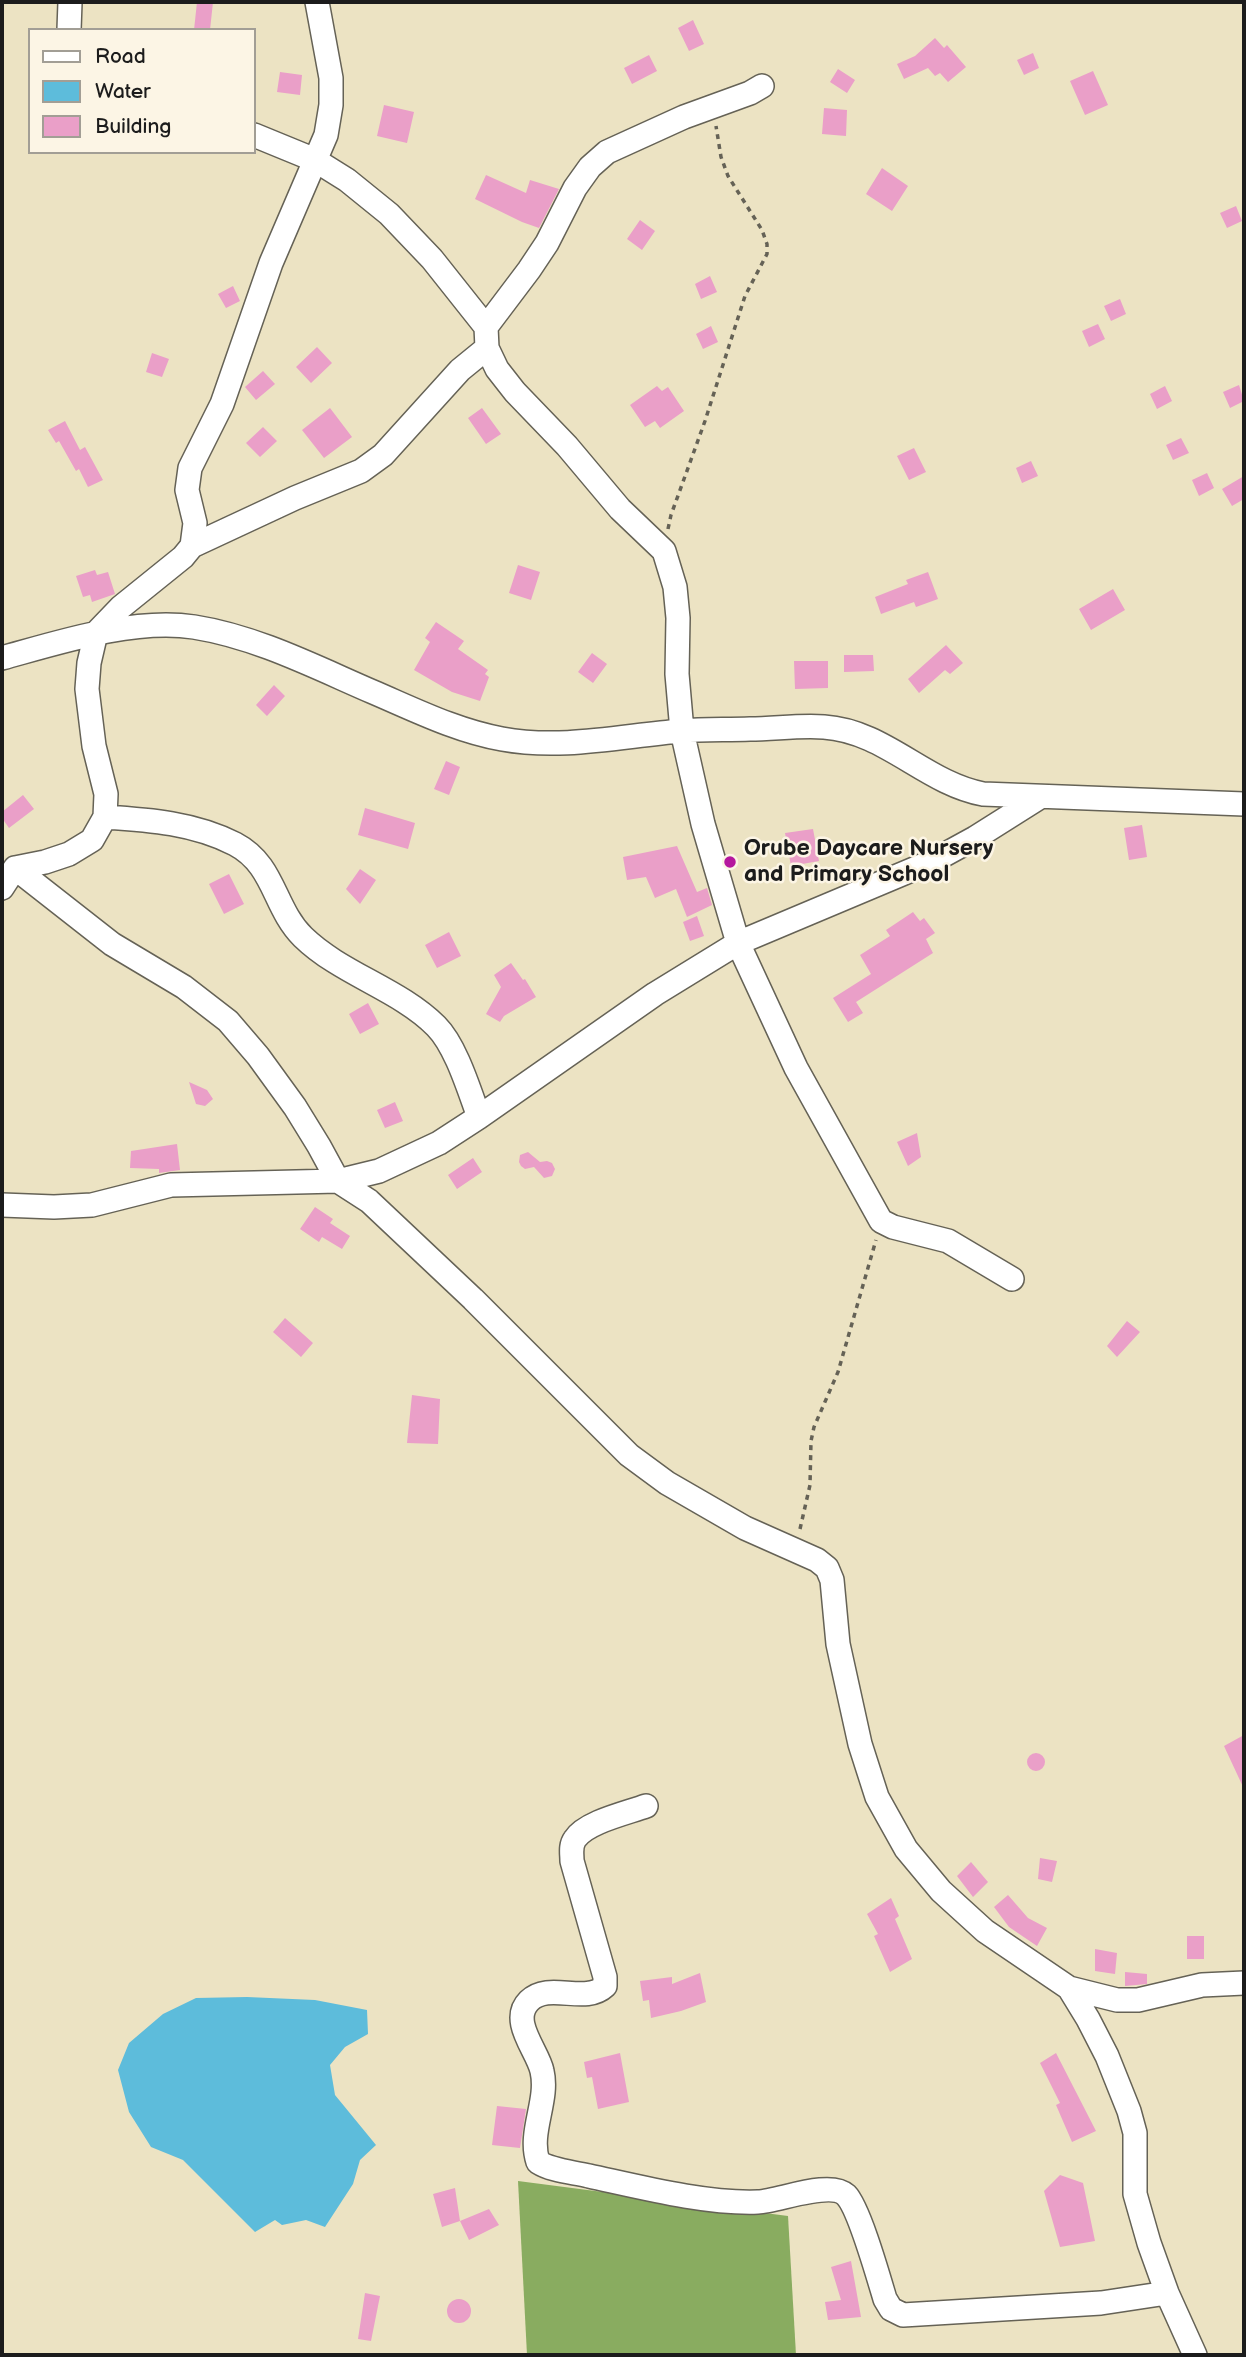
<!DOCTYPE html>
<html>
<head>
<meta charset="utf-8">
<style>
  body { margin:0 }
  #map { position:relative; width:1246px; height:2357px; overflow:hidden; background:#ece3c3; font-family:"Balsamiq Sans",sans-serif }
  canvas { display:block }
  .frame { position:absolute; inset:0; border:4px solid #1c1c1c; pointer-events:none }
  .legend { position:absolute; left:28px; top:28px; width:228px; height:126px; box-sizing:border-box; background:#fcf5e5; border:2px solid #a29e95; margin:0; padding:9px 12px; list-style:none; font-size:21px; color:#1c1c1c }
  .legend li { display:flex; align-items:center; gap:14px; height:35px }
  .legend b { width:35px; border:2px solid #a29e95 }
</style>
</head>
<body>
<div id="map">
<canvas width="1246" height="2357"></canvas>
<div class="frame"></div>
<ul class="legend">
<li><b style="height:9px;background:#fff"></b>Road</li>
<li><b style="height:19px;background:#5dbcdb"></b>Water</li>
<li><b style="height:19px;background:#ea9fc8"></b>Building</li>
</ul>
</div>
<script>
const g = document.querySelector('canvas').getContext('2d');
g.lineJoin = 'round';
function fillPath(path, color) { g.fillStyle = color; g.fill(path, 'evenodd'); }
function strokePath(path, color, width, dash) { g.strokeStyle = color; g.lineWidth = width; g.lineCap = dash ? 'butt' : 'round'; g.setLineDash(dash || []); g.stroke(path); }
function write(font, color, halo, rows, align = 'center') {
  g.font = font + ' "Balsamiq Sans",sans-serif'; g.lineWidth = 5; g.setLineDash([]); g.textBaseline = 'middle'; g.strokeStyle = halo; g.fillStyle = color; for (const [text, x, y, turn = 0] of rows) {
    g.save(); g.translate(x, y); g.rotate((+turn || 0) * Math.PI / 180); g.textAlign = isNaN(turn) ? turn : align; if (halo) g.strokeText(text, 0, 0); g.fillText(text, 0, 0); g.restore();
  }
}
fillPath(new Path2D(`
  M 518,2181 L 788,2216 L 796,2355 L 527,2355 Z`), '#89ac60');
fillPath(new Path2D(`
  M 247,1997 L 315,2000 L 367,2010 L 368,2034 L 345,2047 L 330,2065 L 335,2095 L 376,2145 L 360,2160 L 353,2184 L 325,2227 L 306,2220 L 282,2225 L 275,2220 L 255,2232 L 183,2160 L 151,2147 L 129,2112 L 118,2070 L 129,2043 L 163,2014 L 196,1998 Z`), '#5dbcdb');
fillPath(new Path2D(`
  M 197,2 L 213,2 L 210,30 L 194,30 Z
  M 693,20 L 704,44 L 689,51 L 678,28 Z
  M 935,38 L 944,48 L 947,45 L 966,67 L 948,82 L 940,73 L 935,76 L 928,68 L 904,79 L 897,64 L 915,56 Z
  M 1033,53 L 1039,68 L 1024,75 L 1017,60 Z
  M 649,55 L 657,71 L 632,84 L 624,68 Z
  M 838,69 L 855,80 L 847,93 L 830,82 Z
  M 1093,71 L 1108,105 L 1085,115 L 1070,81 Z
  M 280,72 L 302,75 L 300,95 L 277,92 Z
  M 384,105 L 414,112 L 407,143 L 377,136 Z
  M 824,108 L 847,110 L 846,136 L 822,134 Z
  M 882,168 L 908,186 L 892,211 L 866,194 Z
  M 486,175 L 526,193 L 530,180 L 559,189 L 539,228 L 522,222 L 475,199 Z
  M 1236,206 L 1242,221 L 1227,228 L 1220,213 Z
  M 640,220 L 655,231 L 642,250 L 627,239 Z
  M 710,276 L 717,292 L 701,299 L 695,284 Z
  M 233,286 L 240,301 L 226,308 L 218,294 Z
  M 1120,299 L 1126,314 L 1111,321 L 1104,306 Z
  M 1098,324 L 1105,339 L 1089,347 L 1082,331 Z
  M 711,326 L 718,342 L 703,349 L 696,334 Z
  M 317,347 L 332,363 L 311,383 L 296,367 Z
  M 152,353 L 169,359 L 162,377 L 146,372 Z
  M 263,371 L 275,384 L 256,400 L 245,387 Z
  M 1239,385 L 1244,401 L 1230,408 L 1223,392 Z
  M 657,386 L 662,391 L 668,387 L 684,411 L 660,428 L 655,421 L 645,427 L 630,405 Z
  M 1165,386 L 1172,401 L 1157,409 L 1150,394 Z
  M 330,408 L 352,437 L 324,458 L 302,430 Z
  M 482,408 L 501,434 L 486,444 L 468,418 Z
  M 65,421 L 80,450 L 85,447 L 103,480 L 88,487 L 79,469 L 76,471 L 59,441 L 56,443 L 48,430 Z
  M 263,427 L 277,441 L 260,457 L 246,443 Z
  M 1181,438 L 1189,453 L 1173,460 L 1166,445 Z
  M 914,448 L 926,472 L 909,480 L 897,456 Z
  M 1031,461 L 1038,476 L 1022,483 L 1016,468 Z
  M 1207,473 L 1214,488 L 1199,496 L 1192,480 Z
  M 1244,476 L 1244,499 L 1232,506 L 1222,489 Z
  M 518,565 L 540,572 L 531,600 L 509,593 Z
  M 95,570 L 97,575 L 108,572 L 115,594 L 92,602 L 90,595 L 83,597 L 76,576 Z
  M 928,572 L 938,599 L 916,607 L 914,602 L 881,614 L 875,597 L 908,584 L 906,580 Z
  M 1113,589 L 1125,610 L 1091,630 L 1079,609 Z
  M 436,622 L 464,641 L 458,649 L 488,670 L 485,674 L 489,677 L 480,701 L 452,692 L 414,670 L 430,642 L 425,638 Z
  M 946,645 L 963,663 L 950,674 L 945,670 L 919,693 L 908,679 Z
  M 592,653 L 607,664 L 593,683 L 578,672 Z
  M 844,655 L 873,655 L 874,671 L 844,672 Z
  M 794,661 L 828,661 L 828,688 L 795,689 Z
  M 274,685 L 285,696 L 267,716 L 256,705 Z
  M 446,761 L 460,767 L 449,795 L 434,789 Z
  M 23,795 L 34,809 L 9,828 L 2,818 L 2,812 Z
  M 365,808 L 415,823 L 408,849 L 358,835 Z
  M 1142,825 L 1147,857 L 1129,860 L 1124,828 Z
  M 813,829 L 819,861 L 791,866 L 785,833 Z
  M 677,846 L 697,892 L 707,888 L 712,905 L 687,917 L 676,889 L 655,898 L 646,877 L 627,880 L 623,857 Z
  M 360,869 L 376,880 L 360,904 L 346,889 Z
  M 229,874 L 244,904 L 224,914 L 209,884 Z
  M 913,912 L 920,921 L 924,918 L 935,933 L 926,939 L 933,953 L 856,1002 L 863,1013 L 848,1022 L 833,998 L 871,974 L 860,955 L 890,936 L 886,930 Z
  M 697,916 L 704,936 L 690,941 L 683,922 Z
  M 449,932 L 461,956 L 437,968 L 425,945 Z
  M 511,963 L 523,980 L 525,979 L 536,997 L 504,1016 L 500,1022 L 486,1014 L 501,987 L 494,975 Z
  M 368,1003 L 379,1024 L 360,1034 L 349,1014 Z
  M 189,1082 L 207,1090 L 213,1099 L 205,1106 L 196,1104 Z
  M 395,1102 L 403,1121 L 385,1128 L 377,1110 Z
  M 917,1133 L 921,1157 L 908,1166 L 897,1142 Z
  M 177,1144 L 180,1170 L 159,1173 L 159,1169 L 130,1168 L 131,1151 Z
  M 528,1152 L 540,1162 L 547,1161 L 552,1163 L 555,1169 L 552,1176 L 544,1178 L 534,1167 L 525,1169 L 521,1166 L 519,1162 L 520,1155 Z
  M 473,1158 L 482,1172 L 457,1189 L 448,1175 Z
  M 315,1207 L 333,1219 L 330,1223 L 350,1236 L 342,1249 L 322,1237 L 319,1242 L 300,1229 Z
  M 285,1318 L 313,1343 L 301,1357 L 273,1332 Z
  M 1127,1321 L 1140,1332 L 1117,1357 L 1107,1346 Z
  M 412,1395 L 440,1399 L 438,1444 L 407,1443 Z
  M 1244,1735 L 1244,1789 L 1224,1746 Z
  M1027 1762a9 9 0 1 1 18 0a9 9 0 1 1-18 0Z
  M 1040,1858 L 1057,1861 L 1052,1882 L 1038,1879 Z
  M 971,1862 L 988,1882 L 973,1897 L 957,1876 Z
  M 1008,1895 L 1028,1918 L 1047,1928 L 1037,1946 L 1009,1927 L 994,1907 Z
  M 891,1898 L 899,1916 L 895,1919 L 912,1959 L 890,1972 L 874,1936 L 878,1934 L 867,1914 Z
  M 1187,1936 L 1204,1936 L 1204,1959 L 1187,1959 Z
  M 1095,1949 L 1117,1953 L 1115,1974 L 1095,1971 Z
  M 1125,1972 L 1147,1974 L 1147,1984 L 1125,1986 Z
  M 700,1973 L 706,2002 L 681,2011 L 651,2018 L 649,2000 L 643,2001 L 640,1981 L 672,1977 L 672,1984 Z
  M 620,2053 L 629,2102 L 598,2109 L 592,2077 L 587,2078 L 584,2062 Z
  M 1056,2053 L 1096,2131 L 1072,2142 L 1056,2105 L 1060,2103 L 1040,2063 Z
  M 497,2106 L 526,2109 L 520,2148 L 492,2145 Z
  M 1060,2175 L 1083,2183 L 1095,2241 L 1060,2247 L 1044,2191 Z
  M 455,2188 L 460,2221 L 442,2227 L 433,2194 Z
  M 489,2209 L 499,2225 L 469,2240 L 460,2221 Z
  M 851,2261 L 861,2317 L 828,2320 L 825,2302 L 841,2300 L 831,2267 Z
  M 365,2293 L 380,2296 L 371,2341 L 358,2339 Z
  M447 2311a12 12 0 1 1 24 0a12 12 0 1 1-24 0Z`), '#ea9fc8');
const street = new Path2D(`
  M 69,30 L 70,2
  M 254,135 L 315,160 L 347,180 L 389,214 L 432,259 L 486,327 L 487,348 L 497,369 L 515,392 L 567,446 L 620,509 L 664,551 L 675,587 L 678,618 L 677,674 L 682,731 L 703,824 L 738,943 L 796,1068 L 881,1221 L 893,1227 L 948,1241 L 1012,1279
  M 486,327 L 529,270 L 547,243 L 575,188 L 590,167 L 607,152 L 684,117 L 750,93 L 762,86
  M 192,546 L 295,498 L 361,471 L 383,455 L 460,370 L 487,348
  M 2,658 C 60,642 133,618 194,627 C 257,637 315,667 373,692 C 415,710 457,731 502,739 C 562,750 621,736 681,731 C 704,729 727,730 750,729 C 774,729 800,725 824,727 C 885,731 925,783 983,794 L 1244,804
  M 105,817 C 150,820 194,823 235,844 C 275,865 273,907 303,937 C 341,974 399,989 436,1026 C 456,1046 469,1090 479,1117
  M 15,868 L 112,944 L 184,987 L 228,1021 L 258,1056 L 295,1107 L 319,1146 L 338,1181 L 369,1201 L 473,1299 L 629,1455 L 667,1483 L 745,1528 L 817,1560 L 827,1568 L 832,1580 L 838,1644 L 860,1744 L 877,1797 L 906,1849 L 941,1891 L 985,1931 L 1069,1988 L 1088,2019 L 1107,2056 L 1129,2111 L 1135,2133 L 1135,2194 L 1149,2243 L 1167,2293 L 1195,2355
  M 2,888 L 15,868 L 45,862 L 69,854 L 92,840 L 105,817 L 106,794 L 94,746 L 87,689 L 89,663 L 96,633 L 121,607 L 183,557 L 192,546 L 195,523 L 187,490 L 190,468 L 222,404 L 271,263 L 326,135 L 331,105 L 331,78 L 317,2
  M 2,1205 L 54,1207 L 92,1205 L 171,1185 L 338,1181 L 379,1171 L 439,1143 L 479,1117 L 655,994 L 738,943 L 933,861 L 975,838 L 1040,797
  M 646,1806 C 627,1813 586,1822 575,1839 C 570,1846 572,1853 572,1861 L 605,1977 L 605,1986 C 585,2005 549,1981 529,2001 C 509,2021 538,2051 542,2071 C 549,2101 528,2132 538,2162 C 552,2171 573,2172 589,2176 C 640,2187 706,2204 758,2202 C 779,2201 830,2180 846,2195 C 859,2208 879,2279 885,2299 L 891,2309 L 903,2315 L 1101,2303 L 1167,2293
  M 1069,1988 L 1117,2000 L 1138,2000 L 1202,1985 L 1244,1983`);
strokePath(street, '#656256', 26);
strokePath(new Path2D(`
  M 668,529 L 671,515 L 705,421 L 745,296 L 767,254 L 767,244 L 762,230 L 728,176 L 721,157 L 716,126
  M 800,1529 L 810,1485 L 811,1441 L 814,1427 L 838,1372 L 876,1240`), '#656256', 3.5, [5, 5]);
strokePath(street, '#fff', 23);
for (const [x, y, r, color] of [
  [730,862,7,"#b5179e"]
]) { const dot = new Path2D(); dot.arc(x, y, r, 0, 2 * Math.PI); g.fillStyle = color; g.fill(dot); strokePath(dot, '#fcf5e5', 2.5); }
write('bold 23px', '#1c1c1c', '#fcf5e5', [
  ["Orube Daycare Nursery",744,849],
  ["and Primary School",744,875]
], 'left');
</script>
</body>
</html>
